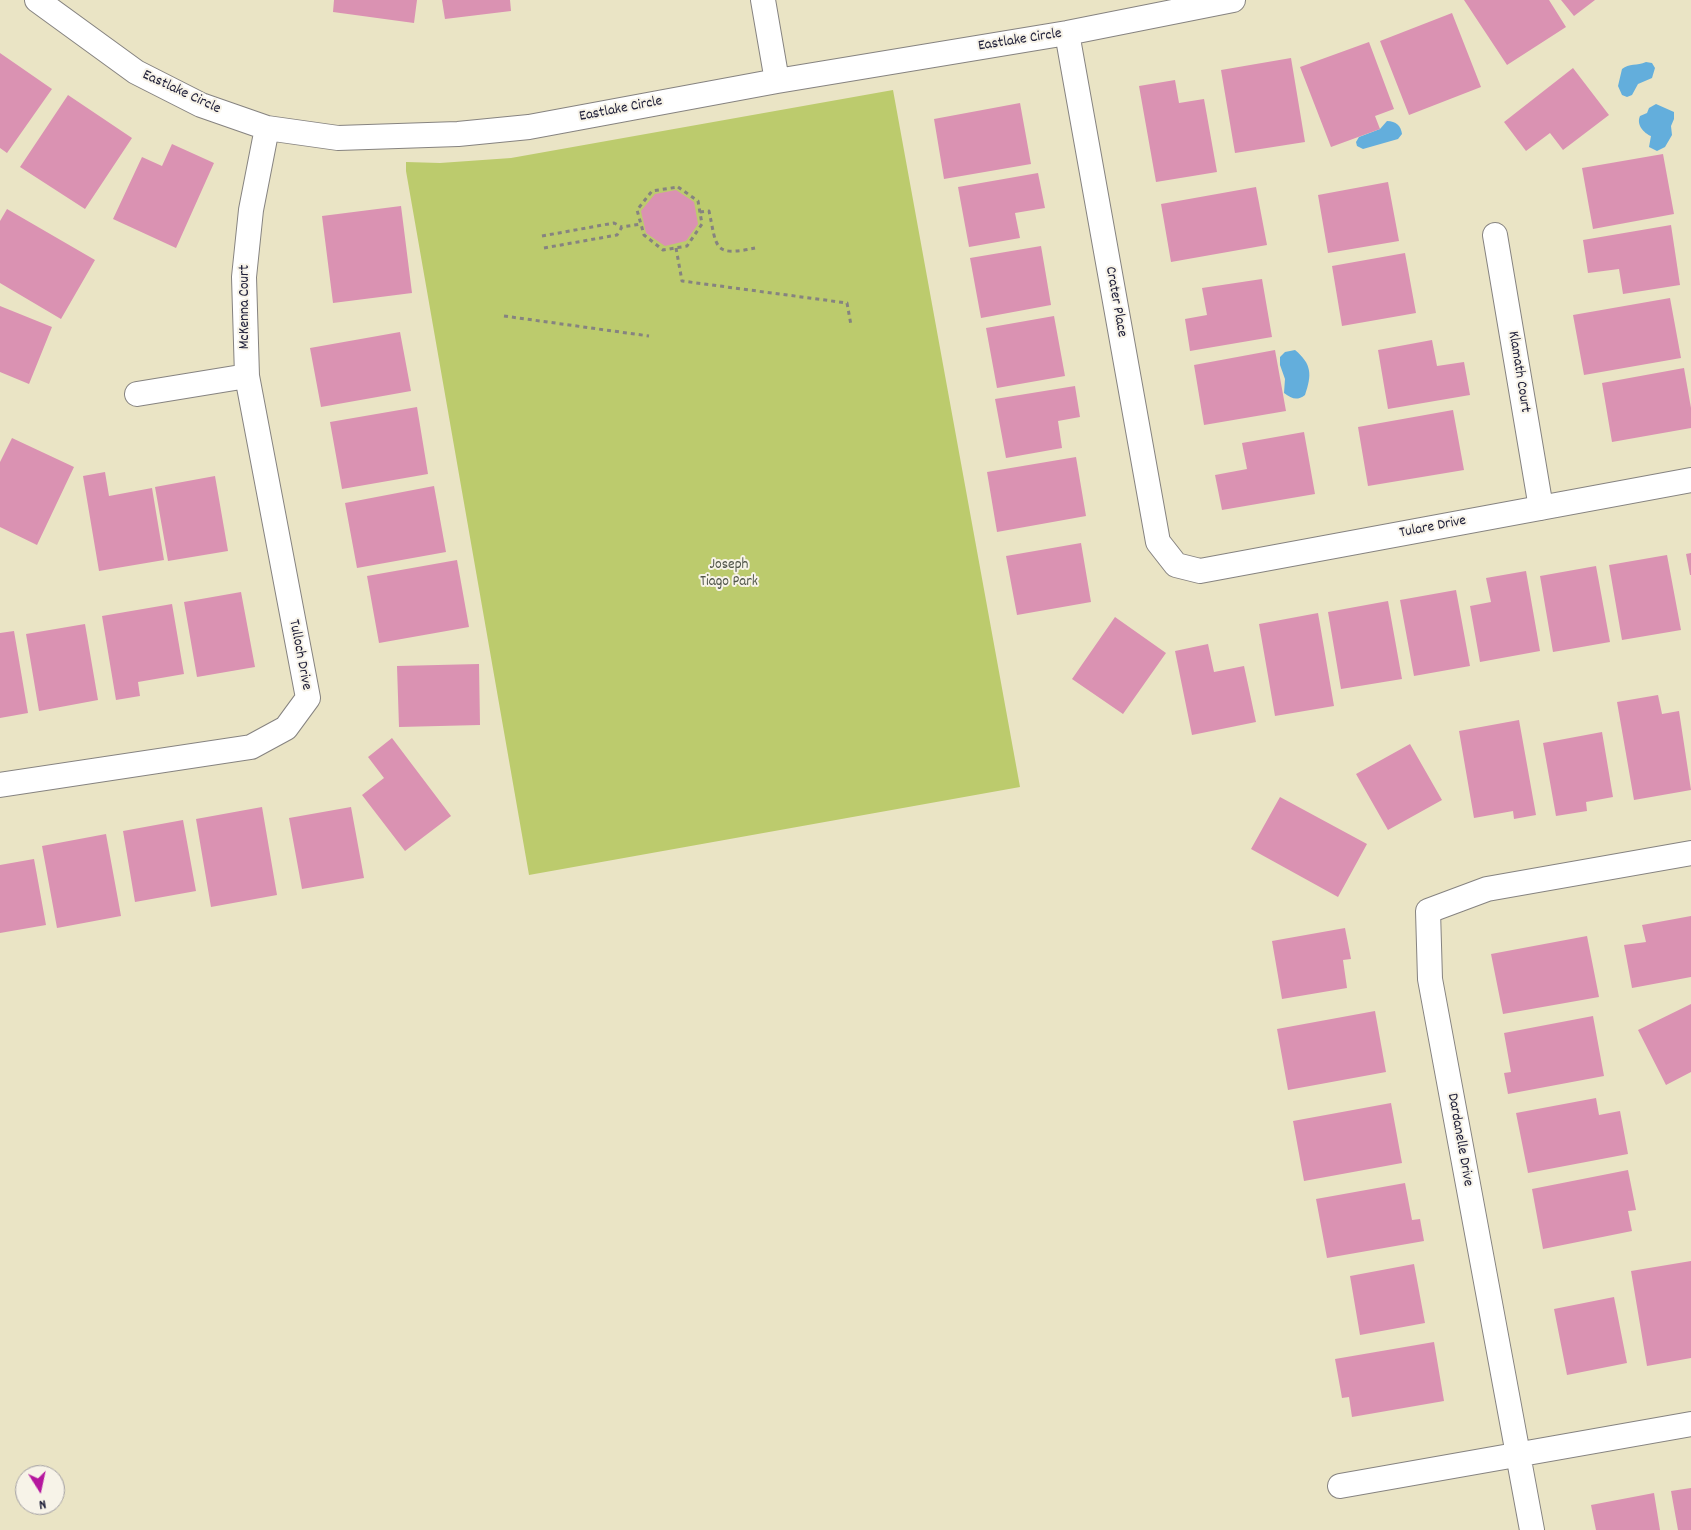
<!DOCTYPE html>
<html>
<head>
<meta charset="utf-8">
<style>
  body { margin:0 }
  #map { position:relative; width:1691px; height:1530px; overflow:hidden; background:#eae4c5; font-family:Dekko,sans-serif }
  canvas { display:block }
  .north { position:absolute; left:15px; top:1465px; width:50px; height:50px; box-sizing:border-box; background:#f7f3e8; border:1px solid #a29fa3; border-radius:50%; rotate:170deg; font-size:14px; font-weight:700; line-height:20px; text-align:center; color:#22223b }
  .north::after { content:''; display:block; margin:auto; width:18px; height:22px; background:#b5179e; clip-path:polygon(50% 0,100% 100%,50% 72%,0 100%) }
</style>
</head>
<body>
<div id="map">
<canvas width="1691" height="1530"></canvas>
<div class="north">N</div>
</div>
<script>
const g = document.querySelector('canvas').getContext('2d');
g.lineJoin = 'round';
function fillPath(path, color) { g.fillStyle = color; g.fill(path, 'evenodd'); }
function strokePath(path, color, width, dash) { g.strokeStyle = color; g.lineWidth = width; g.lineCap = dash ? 'butt' : 'round'; g.setLineDash(dash || []); g.stroke(path); }
function write(font, color, halo, rows, align = 'center') {
  g.font = font + ' Dekko,sans-serif'; g.lineWidth = 4; g.setLineDash([]); g.textBaseline = 'middle'; g.strokeStyle = halo; g.fillStyle = color; for (const [text, x, y, turn = 0] of rows) {
    g.save(); g.translate(x, y); g.rotate((+turn || 0) * Math.PI / 180); g.textAlign = isNaN(turn) ? turn : align; if (halo) g.strokeText(text, 0, 0); g.fillText(text, 0, 0); g.restore();
  }
}
fillPath(new Path2D(`
  M 893,90 L 1020,787 L 529,875 L 406,171 L 406,162 L 440,163 L 511,158 Z`), '#bccb6d');
fillPath(new Path2D(`
  M 1646,62 L 1652,63 L 1655,68 L 1652,78 L 1638,84 L 1632,95 L 1627,97 L 1622,95 L 1618,86 L 1622,69 C 1629,63 1637,66 1646,62 Z
  M 1656,104 L 1674,112 L 1674,119 L 1671,126 L 1672,135 L 1665,147 L 1657,151 L 1649,147 L 1651,136 C 1644,133 1636,125 1640,116 L 1647,113 L 1649,108 Z
  M 1387,121 C 1396,121 1401,126 1402,134 L 1398,139 L 1363,149 L 1357,146 L 1356,142 L 1359,137 L 1380,129 Z
  M 1295,350 C 1312,364 1312,375 1305,395 C 1297,401 1292,399 1284,393 L 1285,379 L 1280,365 L 1280,357 L 1285,352 Z`), '#63aedc');
fillPath(new Path2D(`
  M 334,0 L 417,0 L 414,23 L 333,12 Z
  M 442,0 L 510,0 L 511,11 L 445,19 Z
  M 1464,0 L 1549,0 L 1566,27 L 1507,65 Z
  M 1561,0 L 1595,0 L 1574,16 Z
  M 1452,13 L 1481,87 L 1409,115 L 1380,41 Z
  M 1369,42 L 1394,109 L 1375,116 L 1380,129 L 1331,147 L 1300,67 Z
  M 0,53 L 52,89 L 7,153 L 0,148 Z
  M 1291,58 L 1305,142 L 1235,153 L 1221,70 Z
  M 1573,68 L 1609,115 L 1563,150 L 1550,133 L 1526,151 L 1504,122 Z
  M 1175,80 L 1179,103 L 1204,99 L 1217,172 L 1156,182 L 1139,86 Z
  M 68,95 L 132,138 L 85,209 L 20,167 Z
  M 1020,103 L 1031,164 L 944,179 L 934,119 Z
  M 172,144 L 214,163 L 176,248 L 113,219 L 142,157 L 162,166 Z
  M 1663,154 L 1674,214 L 1593,229 L 1582,168 Z
  M 1038,173 L 1045,208 L 1015,213 L 1020,238 L 969,247 L 958,187 Z
  M 1388,182 L 1399,241 L 1328,253 L 1318,195 Z
  M 1256,187 L 1267,245 L 1171,262 L 1161,204 Z
  M 676,190 L 694,202 L 698,224 L 686,241 L 665,246 L 646,233 L 641,211 L 655,194 Z
  M 401,206 L 412,293 L 333,303 L 322,216 Z
  M 7,209 L 95,260 L 61,319 L 0,283 L 0,221 Z
  M 1671,225 L 1680,285 L 1623,294 L 1619,269 L 1588,273 L 1583,240 Z
  M 1041,246 L 1051,305 L 981,318 L 970,258 Z
  M 1405,253 L 1416,313 L 1342,326 L 1332,266 Z
  M 1262,279 L 1272,337 L 1190,351 L 1185,319 L 1207,315 L 1202,288 Z
  M 1670,298 L 1681,358 L 1584,375 L 1573,315 Z
  M 0,306 L 52,327 L 29,384 L 0,372 Z
  M 1054,316 L 1065,376 L 997,388 L 986,328 Z
  M 400,332 L 411,391 L 321,407 L 310,348 Z
  M 1432,340 L 1437,366 L 1464,362 L 1470,395 L 1388,409 L 1378,350 Z
  M 1275,350 L 1286,411 L 1204,425 L 1194,365 Z
  M 1684,368 L 1691,408 L 1691,428 L 1612,442 L 1602,383 Z
  M 1075,386 L 1080,417 L 1058,421 L 1062,448 L 1006,458 L 995,399 Z
  M 417,407 L 428,474 L 342,489 L 330,422 Z
  M 1453,410 L 1464,470 L 1368,486 L 1358,427 Z
  M 1304,432 L 1315,494 L 1222,510 L 1215,475 L 1247,469 L 1242,443 Z
  M 12,438 L 74,467 L 37,545 L 0,527 L 0,462 Z
  M 1076,457 L 1086,516 L 997,532 L 987,472 Z
  M 105,472 L 109,496 L 152,488 L 164,560 L 99,571 L 83,476 Z
  M 215,476 L 228,551 L 168,561 L 155,487 Z
  M 434,486 L 446,552 L 357,568 L 345,503 Z
  M 1081,543 L 1091,602 L 1017,615 L 1006,556 Z
  M 1691,553 L 1691,575 L 1690,575 L 1686,554 Z
  M 1667,555 L 1681,630 L 1622,640 L 1609,565 Z
  M 457,560 L 469,627 L 379,643 L 367,576 Z
  M 1596,566 L 1610,642 L 1553,652 L 1540,576 Z
  M 1526,571 L 1540,651 L 1480,662 L 1470,606 L 1491,602 L 1486,578 Z
  M 1456,590 L 1470,666 L 1414,676 L 1400,600 Z
  M 241,592 L 255,667 L 197,677 L 184,602 Z
  M 1388,601 L 1402,679 L 1341,689 L 1328,612 Z
  M 172,604 L 184,674 L 138,682 L 140,696 L 116,700 L 102,616 Z
  M 1318,613 L 1334,706 L 1275,716 L 1259,624 Z
  M 1115,617 L 1166,653 L 1123,714 L 1072,679 Z
  M 85,624 L 98,700 L 39,711 L 26,634 Z
  M 14,631 L 28,713 L 0,718 L 0,633 Z
  M 1208,644 L 1214,672 L 1244,666 L 1256,722 L 1192,735 L 1175,651 Z
  M 479,664 L 480,725 L 399,727 L 397,666 Z
  M 1658,695 L 1662,714 L 1679,711 L 1691,790 L 1634,800 L 1617,702 Z
  M 1519,720 L 1536,815 L 1514,819 L 1513,811 L 1474,818 L 1459,731 Z
  M 1602,732 L 1613,797 L 1586,802 L 1587,811 L 1556,816 L 1543,743 Z
  M 392,738 L 451,816 L 405,851 L 362,795 L 384,778 L 368,757 Z
  M 1410,744 L 1442,800 L 1388,830 L 1356,774 Z
  M 1280,797 L 1367,844 L 1338,897 L 1251,849 Z
  M 262,807 L 277,895 L 211,907 L 196,819 Z
  M 351,807 L 364,878 L 302,889 L 289,818 Z
  M 183,820 L 196,891 L 135,902 L 123,831 Z
  M 106,834 L 121,916 L 57,928 L 42,846 Z
  M 34,859 L 46,925 L 0,933 L 0,865 Z
  M 1691,916 L 1691,977 L 1632,988 L 1624,945 L 1646,942 L 1642,925 Z
  M 1345,928 L 1351,959 L 1343,960 L 1347,988 L 1282,999 L 1272,941 Z
  M 1587,936 L 1599,997 L 1503,1014 L 1491,954 Z
  M 1691,1004 L 1691,1072 L 1666,1085 L 1638,1030 Z
  M 1375,1011 L 1386,1072 L 1288,1090 L 1277,1029 Z
  M 1593,1016 L 1604,1076 L 1508,1094 L 1504,1073 L 1511,1072 L 1504,1033 Z
  M 1596,1098 L 1599,1115 L 1620,1111 L 1628,1154 L 1528,1173 L 1516,1113 Z
  M 1391,1103 L 1402,1163 L 1304,1181 L 1293,1121 Z
  M 1628,1170 L 1636,1210 L 1628,1211 L 1632,1231 L 1543,1249 L 1532,1189 Z
  M 1405,1183 L 1412,1220 L 1420,1219 L 1424,1241 L 1327,1258 L 1316,1199 Z
  M 1691,1261 L 1691,1358 L 1647,1366 L 1631,1271 Z
  M 1414,1264 L 1425,1323 L 1360,1335 L 1350,1276 Z
  M 1614,1297 L 1627,1363 L 1567,1375 L 1554,1309 Z
  M 1434,1342 L 1444,1401 L 1352,1417 L 1349,1397 L 1342,1398 L 1335,1359 Z
  M 1691,1488 L 1691,1530 L 1678,1530 L 1671,1491 Z
  M 1654,1493 L 1660,1530 L 1596,1530 L 1591,1505 Z`), '#da92b2');
const minor = new Path2D(`
  M 37,0 L 136,72 L 201,105 L 267,128 L 338,138 L 458,134 L 529,127 L 777,81 L 1067,33 L 1233,0
  M 763,0 L 777,81
  M 1067,33 L 1158,542 L 1176,565 L 1200,571 L 1691,480
  M 1495,235 L 1541,508
  M 137,394 L 247,376
  M 0,785 L 251,747 L 286,728 L 308,698 L 247,376 L 244,277 L 251,210 L 267,128
  M 1340,1486 L 1691,1424
  M 1532,1530 L 1430,979 L 1428,911 L 1487,889 L 1691,853`);
strokePath(minor, '#868380', 26);
strokePath(new Path2D(`
  M 678,187 L 698,201 L 702,224 L 687,246 L 663,250 L 644,235 L 637,210 L 652,191 Z
  M 700,212 L 709,211 C 717,248 713,257 755,248
  M 542,236 L 614,223 L 622,227
  M 544,248 L 617,235 L 622,227 L 641,224
  M 676,248 L 682,281 L 847,303 L 851,325
  M 504,316 L 649,336`), '#868380', 3, [4, 4]);
strokePath(minor, '#fff', 24);
write('15px', '#22223b', '#f7f3e8', [
  ["Eastlake Circle",1020,41,-9],
  ["Eastlake Circle",181,93,25],
  ["Eastlake Circle",621,110,-11],
  ["Crater Place",1115,302,80],
  ["McKenna Court",246,307,-90],
  ["Klamath Court",1518,372,81],
  ["Tulare Drive",1433,528,-11],
  ["Tulloch Drive",299,655,79],
  ["Dardanelle Drive",1459,1140,80]
]);
write('15px', '#50554a', '#f7f3e8', [
  ["Joseph",729,566],
  ["Tiago Park",729,583]
]);
</script>
</body>
</html>
